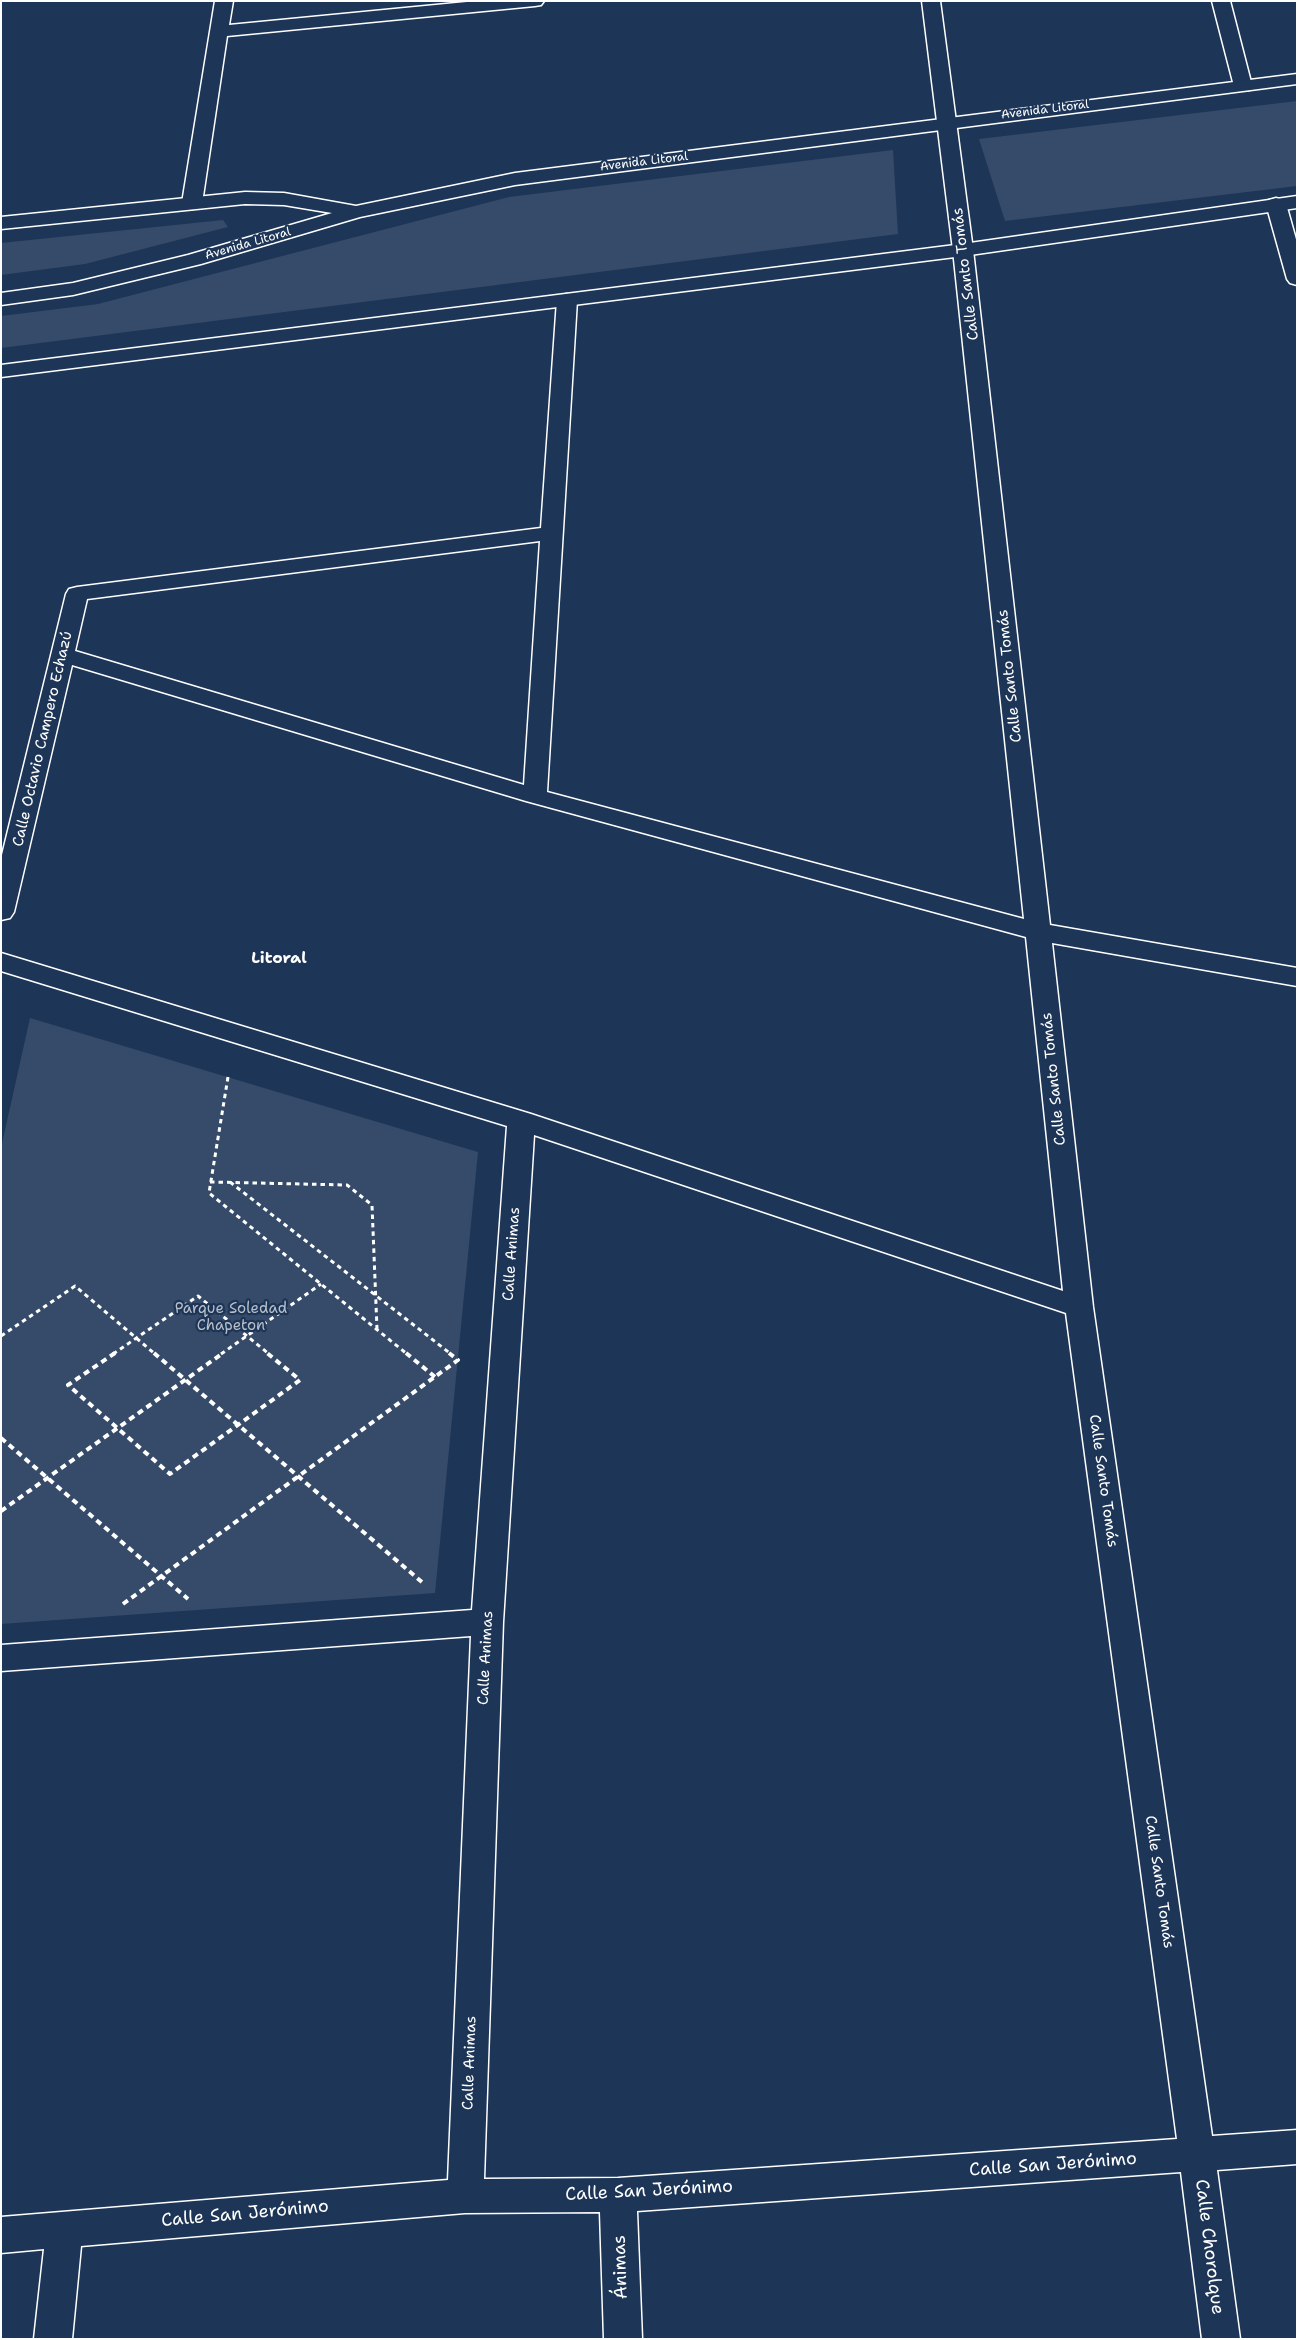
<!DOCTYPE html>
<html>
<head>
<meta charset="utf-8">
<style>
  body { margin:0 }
  #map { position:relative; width:1298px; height:2340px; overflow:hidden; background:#1d3557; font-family:"Shantell Sans",sans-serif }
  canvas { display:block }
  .frame { position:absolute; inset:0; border:2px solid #fff; pointer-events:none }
</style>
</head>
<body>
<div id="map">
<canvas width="1298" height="2340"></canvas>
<div class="frame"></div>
</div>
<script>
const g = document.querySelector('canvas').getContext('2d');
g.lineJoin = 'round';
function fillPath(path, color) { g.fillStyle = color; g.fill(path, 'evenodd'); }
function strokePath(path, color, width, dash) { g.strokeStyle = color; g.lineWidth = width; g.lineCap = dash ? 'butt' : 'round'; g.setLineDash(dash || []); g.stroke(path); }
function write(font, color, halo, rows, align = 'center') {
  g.font = font + ' "Shantell Sans",sans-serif'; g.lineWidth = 4.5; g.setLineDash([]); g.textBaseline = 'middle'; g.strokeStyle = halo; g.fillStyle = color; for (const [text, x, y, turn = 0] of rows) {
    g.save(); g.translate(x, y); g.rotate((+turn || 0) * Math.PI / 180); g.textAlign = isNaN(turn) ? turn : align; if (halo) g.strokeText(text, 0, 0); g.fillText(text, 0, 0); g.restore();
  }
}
fillPath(new Path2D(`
  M 1297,101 L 1297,186 L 1005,221 L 979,139 Z
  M 893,150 L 898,234 L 1,348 L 1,316 L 98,304 L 509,197 Z
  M 223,220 L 228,227 L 85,264 L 1,275 L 1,243 Z
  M 30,1018 L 478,1152 L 435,1593 L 1,1624 L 1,1148 Z`), '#364b69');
const minor = new Path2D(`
  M 215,1 L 233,1 L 229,25 L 477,1 L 544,1 L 541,5 L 535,6 L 227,36 L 202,203 L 199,207 L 192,209 L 185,207 L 182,203 Z
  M 922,1 L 940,1 L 973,250 L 1050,925 L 1297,968 L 1297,986 L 1052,943 L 1093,1307 L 1212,2136 L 1297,2130 L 1297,2164 L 1217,2170 L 1240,2339 L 1202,2339 L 1181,2172 L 637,2211 L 642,2339 L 604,2339 L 600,2212 L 465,2213 L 81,2246 L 72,2339 L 34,2339 L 44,2249 L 1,2253 L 1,2217 L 448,2180 L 471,1636 L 1,1671 L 1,1645 L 472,1610 L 507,1126 L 1,971 L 1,953 L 531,1114 L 1063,1291 L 1026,937 L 526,801 L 72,665 L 14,912 L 10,918 L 1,920 L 1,859 L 66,594 L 69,589 L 77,587 L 541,528 L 557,300 L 560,296 L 567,294 L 574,296 L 577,300 L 547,792 L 1024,919 L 953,250 ZM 540,541 L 524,785 L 75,651 L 87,599 ZM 534,1135 L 1066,1313 L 1177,2139 L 618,2178 L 484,2179 L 503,1622 Z
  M 1212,1 L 1230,1 L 1252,86 L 1249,90 L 1237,90 L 1234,86 Z
  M 1276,198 L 1283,200 L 1286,204 L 1297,243 L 1297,285 L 1290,283 L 1287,279 L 1266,204 L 1269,200 Z`);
const primary = new Path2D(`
  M 1297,74 L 1297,84 L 515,185 L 360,217 L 201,264 L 73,295 L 1,305 L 1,293 L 73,283 L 188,255 L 332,213 L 284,205 L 245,204 L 1,229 L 1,217 L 245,192 L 284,193 L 356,206 L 515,173 Z
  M 1297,196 L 1297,208 L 963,256 L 1,377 L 1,365 L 963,244 Z`);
strokePath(minor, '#fff', 3);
strokePath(primary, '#fff', 3);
strokePath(new Path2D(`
  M 228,1077 L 209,1193 L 407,1354
  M 210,1182 L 347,1185 L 372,1205 L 377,1329
  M 230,1182 L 451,1354
  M 1,1336 L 75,1286 L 155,1354
  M 113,1354 L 198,1296 L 269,1354
  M 221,1354 L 321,1284`), '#fff', 3, [4.5, 4]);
strokePath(new Path2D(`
  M 115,1353 L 68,1385 L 170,1474 L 300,1380 L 267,1353
  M 154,1353 L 423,1583
  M 406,1353 L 435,1377
  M 1,1438 L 188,1599
  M 1,1511 L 223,1353
  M 123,1604 L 458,1360 L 449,1353`), '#fff', 4, [6, 4.5]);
fillPath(minor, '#1d3557');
fillPath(primary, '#1d3557');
write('12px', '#fff', '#1d3557', [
  ["Avenida Litoral",1045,110,-7],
  ["Avenida Litoral",644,162,-7],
  ["Avenida Litoral",248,244,-16]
]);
write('15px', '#fff', '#1d3557', [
  ["Calle Santo Tomás",966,274,-97],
  ["Calle Santo Tomás",1010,676,-96],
  ["Calle Octavio Campero Echazú",43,739,-77],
  ["Calle Santo Tomás",1054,1079,-96],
  ["Calle Animas",512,1254,-86],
  ["Calle Santo Tomás",1103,1481,82],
  ["Calle Animas",486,1658,-87],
  ["Calle Santo Tomás",1159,1882,82],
  ["Calle Animas",470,2063,-88]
]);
write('15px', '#b9c0ca', '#1d3557', [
  ["Parque Soledad",231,1309],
  ["Chapeton",231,1326]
]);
write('bold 16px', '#fff', '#1d3557', [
  ["Litoral",279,959]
]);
write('18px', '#fff', '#1d3557', [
  ["Calle San Jerónimo",1053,2165,-4],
  ["Calle San Jerónimo",649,2191,-3],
  ["Calle San Jerónimo",245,2214,-5],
  ["Calle Chorolque",1209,2247,83],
  ["Ánimas",621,2267,-92]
]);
</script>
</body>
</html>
